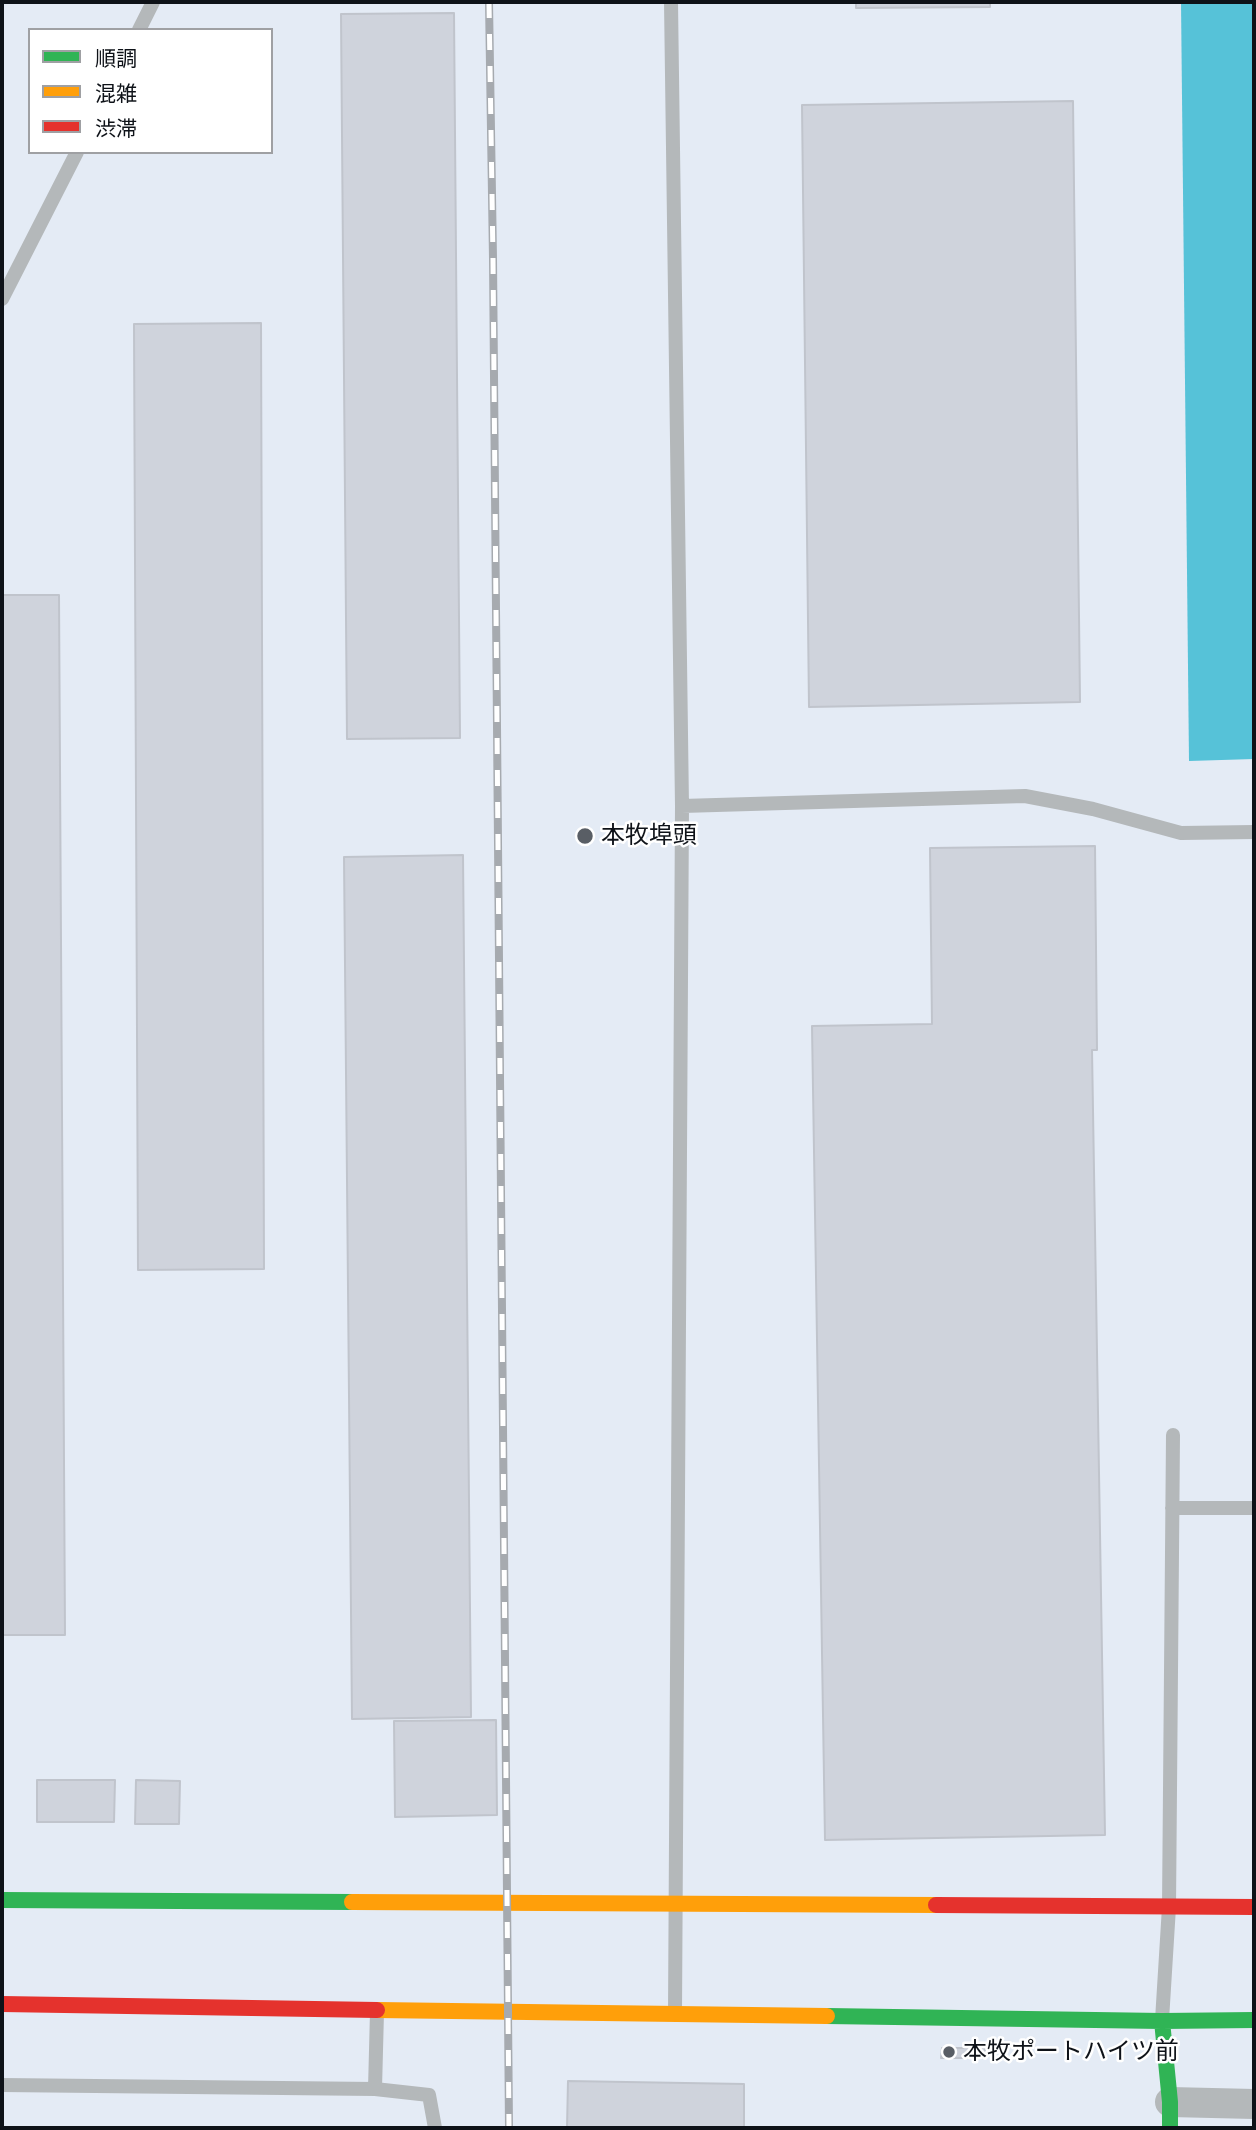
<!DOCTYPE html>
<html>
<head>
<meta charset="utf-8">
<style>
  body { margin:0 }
  #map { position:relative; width:1256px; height:2130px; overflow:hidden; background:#e4ebf5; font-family:Rubik,"Noto Sans JP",sans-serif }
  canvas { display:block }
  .frame { position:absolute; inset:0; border:4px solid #0e1218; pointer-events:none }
  .legend { position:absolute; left:28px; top:28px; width:245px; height:126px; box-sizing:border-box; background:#fff; border:2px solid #9fa0a3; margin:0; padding:9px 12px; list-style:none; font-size:21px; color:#0e1218 }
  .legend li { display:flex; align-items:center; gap:14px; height:35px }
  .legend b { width:35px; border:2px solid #9fa0a3 }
</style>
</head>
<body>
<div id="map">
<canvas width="1256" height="2130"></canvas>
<div class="frame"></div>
<ul class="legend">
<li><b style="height:9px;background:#30b455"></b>順調</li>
<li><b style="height:9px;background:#ff9f0a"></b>混雑</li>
<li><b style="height:9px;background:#e5322d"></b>渋滞</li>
</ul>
</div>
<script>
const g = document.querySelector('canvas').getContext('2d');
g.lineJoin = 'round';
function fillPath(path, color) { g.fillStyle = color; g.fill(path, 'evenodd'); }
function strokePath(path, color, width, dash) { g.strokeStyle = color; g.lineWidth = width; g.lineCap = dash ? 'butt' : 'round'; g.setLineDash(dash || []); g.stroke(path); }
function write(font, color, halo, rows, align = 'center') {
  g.font = font + ' Rubik,"Noto Sans JP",sans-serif'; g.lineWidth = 5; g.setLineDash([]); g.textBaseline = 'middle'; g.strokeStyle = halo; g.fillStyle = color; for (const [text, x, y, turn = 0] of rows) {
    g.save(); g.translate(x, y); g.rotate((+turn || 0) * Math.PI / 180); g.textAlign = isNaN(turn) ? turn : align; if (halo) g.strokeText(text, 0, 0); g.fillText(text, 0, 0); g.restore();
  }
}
fillPath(new Path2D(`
  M 1181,2 L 1254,2 L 1254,759 L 1189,761 Z`), '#56c2d8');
const building = new Path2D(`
  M 856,2 L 990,2 L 990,7 L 856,8 Z
  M 454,13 L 460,738 L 347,739 L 341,14 Z
  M 1073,101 L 1080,702 L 809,707 L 802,105 Z
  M 261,323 L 264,1269 L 138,1270 L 134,324 Z
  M 2,595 L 59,595 L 65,1635 L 2,1635 Z
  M 1095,846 L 1097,1050 L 1092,1050 L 1105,1835 L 825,1840 L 812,1026 L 932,1024 L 930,848 Z
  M 463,855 L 471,1717 L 352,1719 L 344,857 Z
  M 496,1720 L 497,1815 L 395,1817 L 394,1721 Z
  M 37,1780 L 115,1780 L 114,1822 L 37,1822 Z
  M 136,1780 L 180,1781 L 179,1824 L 135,1824 Z
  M 942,2048 L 985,2048 L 985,2058 L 941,2058 Z
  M 568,2081 L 744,2084 L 744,2128 L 567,2128 Z`);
fillPath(building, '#cfd3dc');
strokePath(building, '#c0c4cc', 2);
strokePath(new Path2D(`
  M 671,2 L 682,806 L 675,2013
  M 139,30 L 153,2
  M 2,299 L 77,152
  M 682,806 L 1025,796 L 1093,809 L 1181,833 L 1254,832
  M 1172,1508 L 1254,1508
  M 1162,2020 L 1169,1907 L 1173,1435
  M 2,2085 L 375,2089 L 429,2095 L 435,2128
  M 375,2089 L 377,2012`), '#b4b8ba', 14);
strokePath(new Path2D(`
  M 1170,2102 L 1254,2104`), '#b4b8ba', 30);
strokePath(new Path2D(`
  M 2,1900 L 352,1902
  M 827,2016 L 1162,2021 L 1254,2020
  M 1162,2021 L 1170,2102 L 1170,2128`), '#30b455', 16);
strokePath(new Path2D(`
  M 352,1902 L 936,1905
  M 377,2010 L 827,2016`), '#ff9f0a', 16);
strokePath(new Path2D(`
  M 936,1905 L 1254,1907
  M 2,2004 L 377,2010`), '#e5322d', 16);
const rail = new Path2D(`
  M 489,2 L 493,259 L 509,2128`);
strokePath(rail, '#a6aaaf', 8);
strokePath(rail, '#fff', 5, [16]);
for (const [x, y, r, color] of [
  [585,836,9,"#595e65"],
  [949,2052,7,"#595e65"]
]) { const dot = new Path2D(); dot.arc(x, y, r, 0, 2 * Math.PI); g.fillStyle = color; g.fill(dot); strokePath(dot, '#fff', 2.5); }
write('24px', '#0e1218', '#fff', [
  ["本牧埠頭",601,836],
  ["本牧ポートハイツ前",963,2052]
], 'left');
</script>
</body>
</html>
